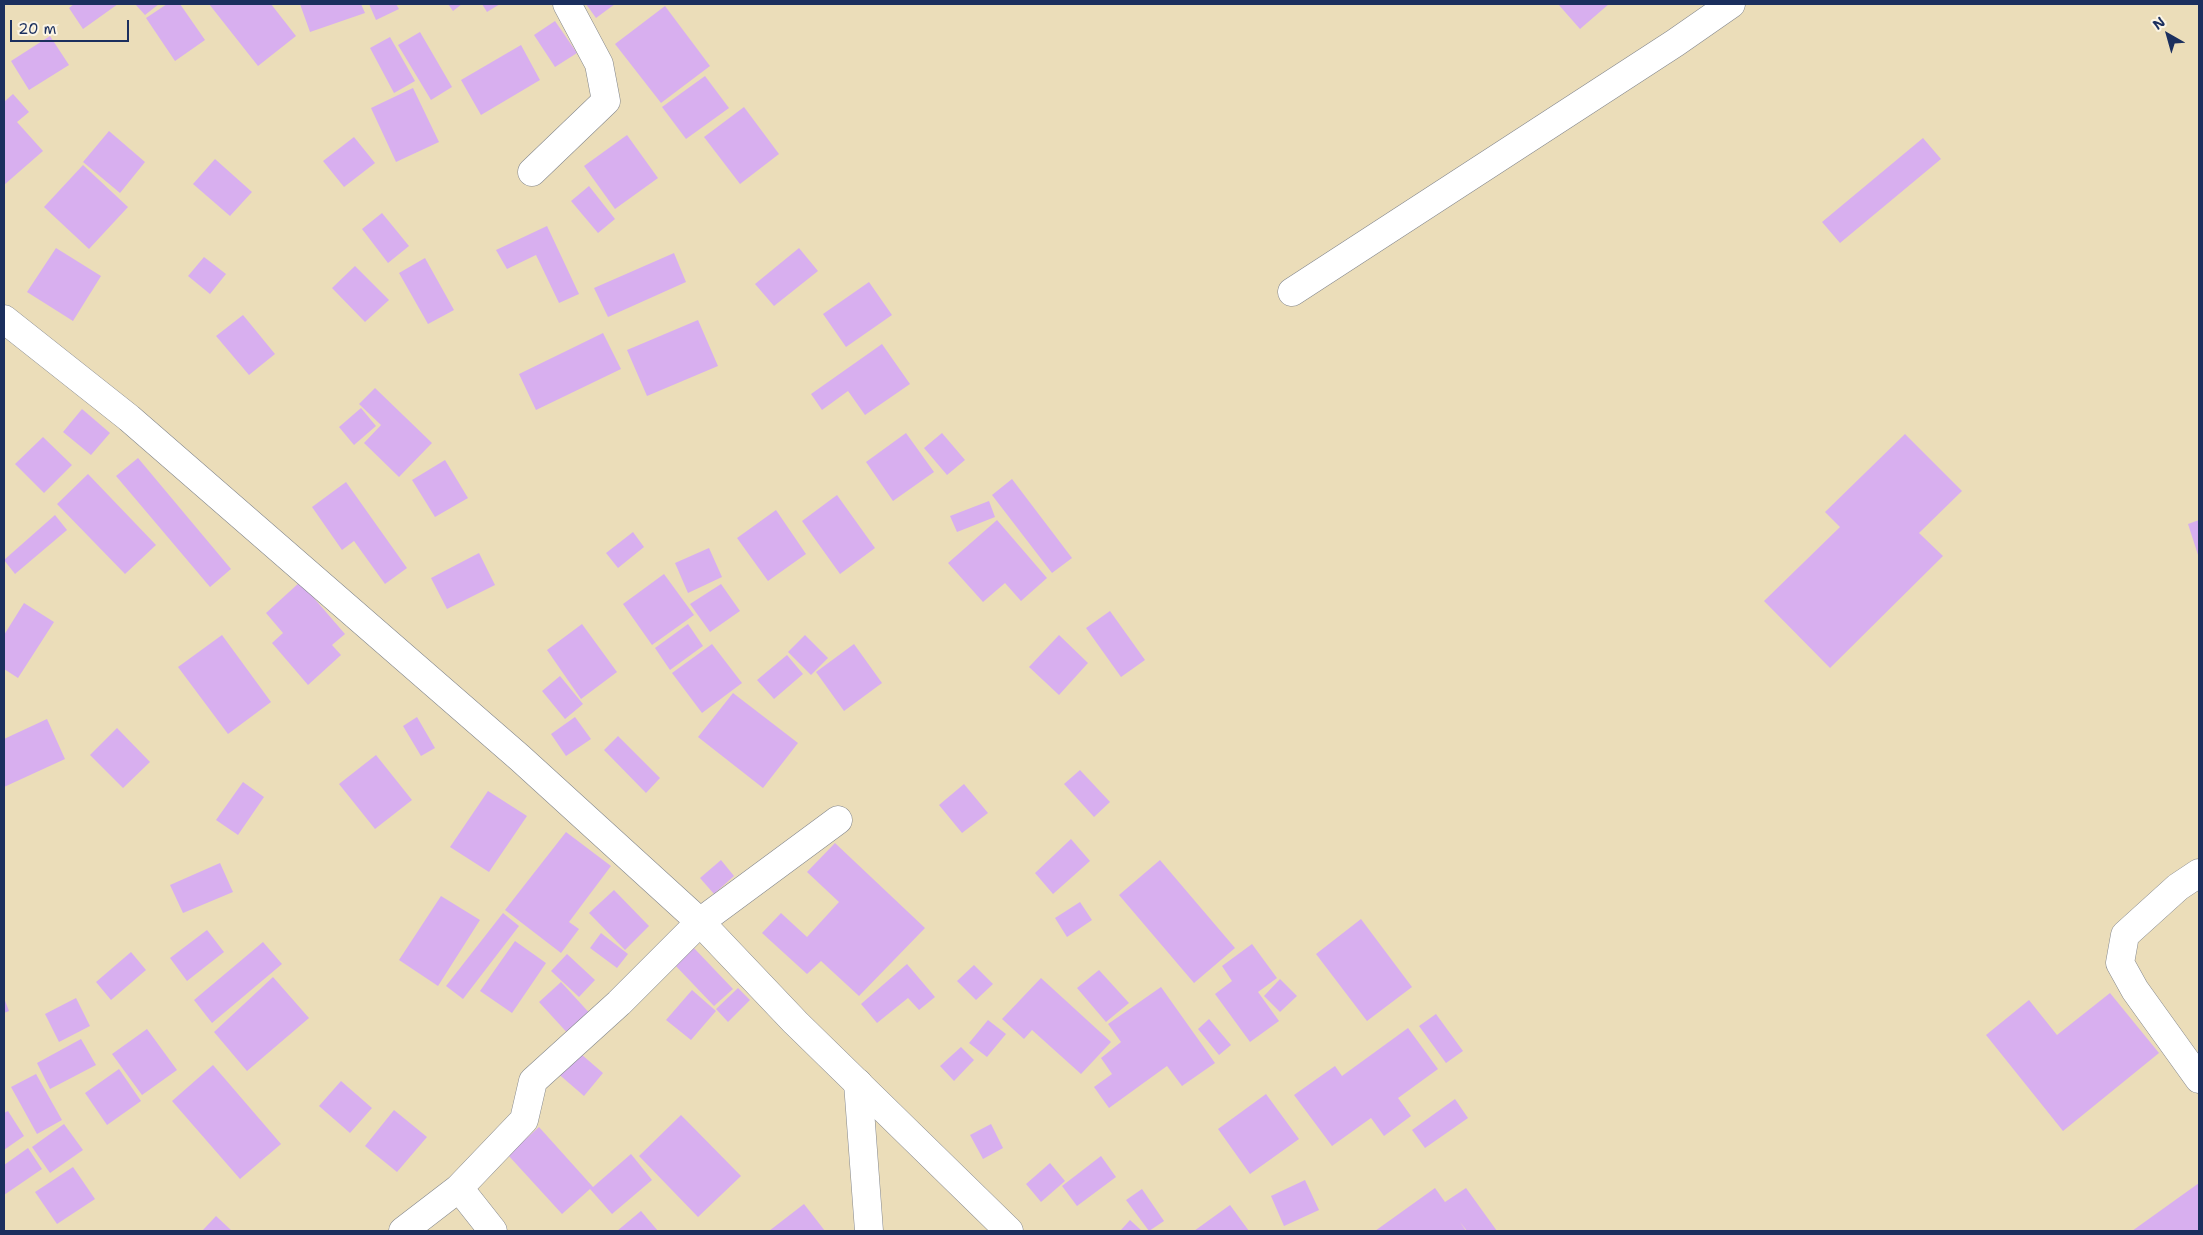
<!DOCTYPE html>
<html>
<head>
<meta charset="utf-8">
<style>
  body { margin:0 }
  #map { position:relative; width:2203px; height:1235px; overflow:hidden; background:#ebddb9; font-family:"Shantell Sans",sans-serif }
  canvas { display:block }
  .frame { position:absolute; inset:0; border:5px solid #1b2f5e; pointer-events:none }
  .north { position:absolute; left:2143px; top:10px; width:50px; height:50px; -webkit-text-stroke:4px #fcf5e5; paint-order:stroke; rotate:322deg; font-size:14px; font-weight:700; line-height:20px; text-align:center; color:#1b2f5e }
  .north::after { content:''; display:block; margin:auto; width:18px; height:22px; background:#1b2f5e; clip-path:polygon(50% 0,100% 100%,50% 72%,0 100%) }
  .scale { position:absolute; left:10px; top:20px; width:119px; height:22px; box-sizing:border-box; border:2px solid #1b2f5e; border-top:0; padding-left:6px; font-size:15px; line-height:18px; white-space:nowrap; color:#1b2f5e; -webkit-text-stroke:4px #fcf5e5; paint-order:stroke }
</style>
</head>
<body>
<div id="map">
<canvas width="2203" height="1235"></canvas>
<div class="frame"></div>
<div class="north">N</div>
<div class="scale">20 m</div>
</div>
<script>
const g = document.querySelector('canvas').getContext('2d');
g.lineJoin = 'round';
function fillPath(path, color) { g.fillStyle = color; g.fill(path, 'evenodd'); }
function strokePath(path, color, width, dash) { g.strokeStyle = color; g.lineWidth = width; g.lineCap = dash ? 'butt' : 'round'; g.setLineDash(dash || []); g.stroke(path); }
fillPath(new Path2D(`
  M 74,4 L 118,4 L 83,29 L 69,8 Z
  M 135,4 L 159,4 L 145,15 Z
  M 167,4 L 180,4 L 205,40 L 175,61 L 146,18 Z
  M 209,4 L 271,4 L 296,36 L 258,66 Z
  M 300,4 L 361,4 L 365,13 L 310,32 Z
  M 369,4 L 396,4 L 399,9 L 376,20 Z
  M 448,4 L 462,4 L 453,11 Z
  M 482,4 L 500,4 L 487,12 Z
  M 586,4 L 615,4 L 596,18 Z
  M 1558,4 L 1609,4 L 1580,29 Z
  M 665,6 L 710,66 L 661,103 L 615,44 Z
  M 555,21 L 577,53 L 555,67 L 534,35 Z
  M 420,32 L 452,87 L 431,100 L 398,45 Z
  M 50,36 L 69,65 L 29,90 L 11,61 Z
  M 390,37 L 415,81 L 394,93 L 370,48 Z
  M 521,45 L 540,80 L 481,115 L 461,80 Z
  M 705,76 L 729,108 L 686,139 L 662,107 Z
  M 413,88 L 439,142 L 396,162 L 371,108 Z
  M 13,94 L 29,112 L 17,122 L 43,151 L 4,185 L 4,102 Z
  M 744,107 L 779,154 L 740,184 L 704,137 Z
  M 109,131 L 145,162 L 120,193 L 83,162 Z
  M 627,135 L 658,178 L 615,209 L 584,166 Z
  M 354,137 L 375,163 L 344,187 L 323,161 Z
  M 1923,138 L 1941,159 L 1840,243 L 1822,222 Z
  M 215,159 L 252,192 L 230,216 L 193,184 Z
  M 83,165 L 128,207 L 89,249 L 44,207 Z
  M 589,186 L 615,219 L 598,233 L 571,201 Z
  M 382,213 L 409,246 L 388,263 L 362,229 Z
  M 547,226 L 579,294 L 559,303 L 536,255 L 507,269 L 496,250 Z
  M 56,248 L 101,276 L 73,321 L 27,292 Z
  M 799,248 L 818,271 L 774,306 L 755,284 Z
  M 674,253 L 686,282 L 608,317 L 594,288 Z
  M 204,257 L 226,274 L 210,294 L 188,276 Z
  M 425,258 L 454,310 L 428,324 L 399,273 Z
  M 355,266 L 389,300 L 365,322 L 332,288 Z
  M 869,282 L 892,315 L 846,347 L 823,314 Z
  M 243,315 L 275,354 L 249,375 L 216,336 Z
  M 698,320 L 718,366 L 647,396 L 627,350 Z
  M 603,333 L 621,369 L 536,410 L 519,374 Z
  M 882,344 L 910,384 L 865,415 L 848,391 L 822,410 L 811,394 Z
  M 375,388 L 432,443 L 399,477 L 364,443 L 381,425 L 359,404 Z
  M 361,408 L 376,426 L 354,445 L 339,427 Z
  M 82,409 L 110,433 L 91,455 L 63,432 Z
  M 906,433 L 934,472 L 893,501 L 866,462 Z
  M 942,433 L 965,460 L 947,475 L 924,448 Z
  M 1905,434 L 1962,491 L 1919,533 L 1943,556 L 1830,668 L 1764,601 L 1840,527 L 1825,512 Z
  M 43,437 L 72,465 L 44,493 L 15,464 Z
  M 138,458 L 231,569 L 210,587 L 116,476 Z
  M 445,460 L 468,498 L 435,517 L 412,480 Z
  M 88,474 L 156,545 L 125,574 L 57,504 Z
  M 1012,479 L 1072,558 L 1052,573 L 992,495 Z
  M 346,482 L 407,568 L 385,584 L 354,541 L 342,550 L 312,507 Z
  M 837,495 L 875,548 L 840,574 L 802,521 Z
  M 989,501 L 995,517 L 957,532 L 950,516 Z
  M 776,510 L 806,554 L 768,581 L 737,538 Z
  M 55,515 L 67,530 L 15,574 L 4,560 Z
  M 997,520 L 1047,578 L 1021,601 L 1005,583 L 983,602 L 948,563 Z
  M 2199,520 L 2199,558 L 2188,524 Z
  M 633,532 L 644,547 L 618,568 L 606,553 Z
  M 709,548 L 722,577 L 688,593 L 675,563 Z
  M 479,553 L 495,585 L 447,609 L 431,578 Z
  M 664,574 L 694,615 L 652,645 L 623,604 Z
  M 300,582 L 345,634 L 332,645 L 341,655 L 308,685 L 272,643 L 283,633 L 266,613 Z
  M 721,584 L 740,611 L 710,632 L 690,604 Z
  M 24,603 L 54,622 L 18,678 L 4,669 L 4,635 Z
  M 1110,611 L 1145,660 L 1121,677 L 1086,628 Z
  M 582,624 L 617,672 L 581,699 L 547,650 Z
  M 688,624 L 703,646 L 670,670 L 655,648 Z
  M 222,635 L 271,702 L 228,734 L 178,667 Z
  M 805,635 L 828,658 L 811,675 L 788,652 Z
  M 1059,635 L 1088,663 L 1059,695 L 1029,667 Z
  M 712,644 L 742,683 L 702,713 L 672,673 Z
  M 854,644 L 882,683 L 844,711 L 816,672 Z
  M 787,655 L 803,674 L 774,699 L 757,680 Z
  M 560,676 L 583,704 L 565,719 L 542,691 Z
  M 733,693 L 798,743 L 763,788 L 698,737 Z
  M 417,717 L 435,748 L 421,756 L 403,726 Z
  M 575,717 L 591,739 L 566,756 L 551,734 Z
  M 47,719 L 65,759 L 4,787 L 4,739 Z
  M 117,728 L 150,762 L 123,788 L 90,755 Z
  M 618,736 L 660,778 L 646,793 L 604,750 Z
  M 376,755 L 412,800 L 375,829 L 339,784 Z
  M 1080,770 L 1110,802 L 1094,817 L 1064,784 Z
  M 243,782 L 264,797 L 238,835 L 216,820 Z
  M 964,784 L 988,813 L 962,833 L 939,805 Z
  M 488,791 L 527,816 L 489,872 L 450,847 Z
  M 566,832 L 611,866 L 569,922 L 579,929 L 561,953 L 505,910 Z
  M 1071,839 L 1090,861 L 1053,894 L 1035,873 Z
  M 835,843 L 925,928 L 859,996 L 821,961 L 807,974 L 762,933 L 781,913 L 807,937 L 839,902 L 807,872 Z
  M 721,860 L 734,876 L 714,894 L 700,878 Z
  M 1160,860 L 1235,948 L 1194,983 L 1119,895 Z
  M 220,863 L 233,892 L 183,913 L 170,885 Z
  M 614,890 L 649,926 L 625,950 L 589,913 Z
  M 441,896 L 480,920 L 438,986 L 399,960 Z
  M 1080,902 L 1092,920 L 1067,937 L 1055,918 Z
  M 503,913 L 519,926 L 463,999 L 446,986 Z
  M 1361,919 L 1412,987 L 1367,1021 L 1316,954 Z
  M 207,930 L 224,952 L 187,981 L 170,958 Z
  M 601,933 L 628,954 L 617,968 L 590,948 Z
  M 515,941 L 546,963 L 512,1013 L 480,991 Z
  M 263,942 L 282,964 L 212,1023 L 194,1000 Z
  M 1252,944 L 1277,978 L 1258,992 L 1279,1021 L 1250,1042 L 1215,994 L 1232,981 L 1222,966 Z
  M 692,946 L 733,989 L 714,1006 L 673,963 Z
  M 131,952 L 146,970 L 111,1000 L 96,982 Z
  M 567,954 L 595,980 L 579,997 L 551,971 Z
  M 907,964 L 935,997 L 919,1010 L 908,998 L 877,1023 L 861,1004 Z
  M 974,965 L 993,984 L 976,1000 L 957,981 Z
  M 1099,970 L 1129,1003 L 1106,1022 L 1077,988 Z
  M 273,977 L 309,1018 L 247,1071 L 214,1032 Z
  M 1041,978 L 1111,1042 L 1081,1074 L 1032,1030 L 1024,1039 L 1002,1019 Z
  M 1280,979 L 1297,996 L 1280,1012 L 1264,996 Z
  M 561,982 L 594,1018 L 572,1038 L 539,1002 Z
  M 1161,987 L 1215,1063 L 1182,1086 L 1167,1066 L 1109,1108 L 1094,1087 L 1112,1074 L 1101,1058 L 1121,1042 L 1108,1024 Z
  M 738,988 L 750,1000 L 728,1022 L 716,1009 Z
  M 692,990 L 716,1011 L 691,1040 L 666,1020 Z
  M 2110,993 L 2159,1053 L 2063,1131 L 1986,1035 L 2029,1000 L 2057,1035 Z
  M 4,998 L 9,1011 L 4,1013 Z
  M 76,998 L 90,1026 L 59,1042 L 45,1014 Z
  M 1436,1014 L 1463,1051 L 1446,1063 L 1419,1026 Z
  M 1209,1019 L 1231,1045 L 1219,1055 L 1198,1029 Z
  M 988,1020 L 1006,1034 L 987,1057 L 969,1043 Z
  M 1408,1028 L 1438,1069 L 1398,1098 L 1411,1116 L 1384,1136 L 1371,1118 L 1332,1146 L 1294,1095 L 1335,1066 L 1342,1076 Z
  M 147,1029 L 177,1070 L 142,1095 L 112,1054 Z
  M 81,1039 L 96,1065 L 50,1089 L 37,1063 Z
  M 961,1047 L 974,1060 L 954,1081 L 940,1066 Z
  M 574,1048 L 603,1073 L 584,1096 L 555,1071 Z
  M 213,1065 L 281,1144 L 240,1179 L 172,1101 Z
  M 119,1069 L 141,1101 L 107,1125 L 85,1093 Z
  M 36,1074 L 62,1120 L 37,1134 L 11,1087 Z
  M 341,1081 L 372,1108 L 350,1133 L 319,1106 Z
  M 1266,1094 L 1299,1139 L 1250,1174 L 1218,1129 Z
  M 1455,1099 L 1468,1118 L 1425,1148 L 1412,1130 Z
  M 394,1110 L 427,1137 L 397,1172 L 365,1146 Z
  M 8,1111 L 24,1136 L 4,1150 L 4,1113 Z
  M 681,1115 L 741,1176 L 698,1217 L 639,1156 Z
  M 64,1124 L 83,1150 L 50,1173 L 32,1147 Z
  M 991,1124 L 1003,1148 L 983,1159 L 970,1135 Z
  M 539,1127 L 593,1187 L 631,1154 L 652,1180 L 612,1214 L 590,1189 L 562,1214 L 508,1155 Z
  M 28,1148 L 42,1169 L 4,1195 L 4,1165 Z
  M 1101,1156 L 1116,1177 L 1077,1206 L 1062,1186 Z
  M 1050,1163 L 1065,1181 L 1041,1202 L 1026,1184 Z
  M 73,1167 L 95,1199 L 57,1224 L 35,1192 Z
  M 1305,1180 L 1319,1210 L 1284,1226 L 1271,1196 Z
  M 2199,1183 L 2199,1231 L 2132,1231 Z
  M 1435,1188 L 1445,1202 L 1466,1188 L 1497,1231 L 1467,1231 L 1460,1222 L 1466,1231 L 1375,1231 Z
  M 1142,1189 L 1164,1221 L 1149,1231 L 1126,1200 Z
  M 804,1204 L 825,1231 L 769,1231 Z
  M 1230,1205 L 1249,1231 L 1194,1231 Z
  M 641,1211 L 658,1231 L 617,1231 Z
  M 216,1216 L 232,1231 L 202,1231 Z
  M 1130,1220 L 1142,1231 L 1120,1231 Z`), '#d8afef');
const street = new Path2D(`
  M 532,172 L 606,101 L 599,64 L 567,4
  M 1292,292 L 1675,43 L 1731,4
  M 2199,873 L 2178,887 L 2125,935 L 2120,963 L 2135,990 L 2199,1079
  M 858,1083 L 869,1231
  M 459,1188 L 493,1231
  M 403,1231 L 459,1188 L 524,1120 L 533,1081 L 619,1003 L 700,922 L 838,820`);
const secondary = new Path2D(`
  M 4,319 L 129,418 L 520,758 L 700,922 L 795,1022 L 1009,1231`);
strokePath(street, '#83868c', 29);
strokePath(secondary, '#83868c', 29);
strokePath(street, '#fff', 28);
strokePath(secondary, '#fff', 28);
</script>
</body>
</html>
